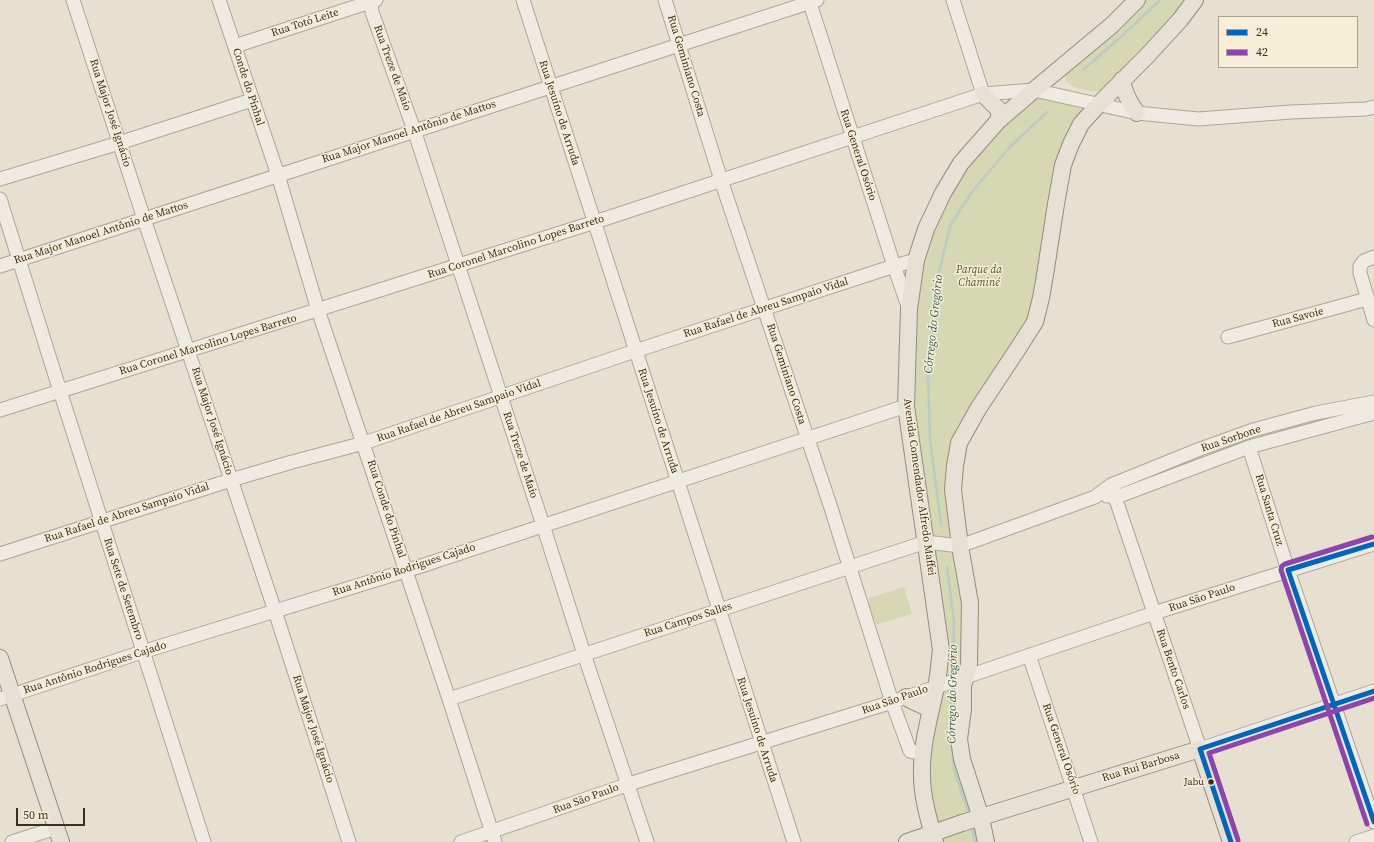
<!DOCTYPE html>
<html>
<head>
<meta charset="utf-8">
<style>
  body { margin:0 }
  #map { position:relative; width:1374px; height:842px; overflow:hidden; background:#e7e0d1; font-family:"Source Serif 4",serif }
  canvas { display:block }
  .legend { position:absolute; left:1218px; top:16px; width:140px; height:52px; box-sizing:border-box; background:#f7eed8; border:1px solid #ada18e; margin:0; padding:5px 7px; list-style:none; font-size:12px; color:#3d2e20 }
  .legend li { display:flex; align-items:center; gap:8px; height:20px }
  .legend b { width:20px; border:1px solid #ada18e }
  .scale { position:absolute; left:16px; top:808px; width:69px; height:18px; box-sizing:border-box; border:2px solid #3d2e20; border-top:0; padding-left:5px; font-size:12px; line-height:14px; white-space:nowrap; color:#3d2e20; -webkit-text-stroke:3px #f7eed8; paint-order:stroke }
</style>
</head>
<body>
<div id="map">
<canvas width="1374" height="842"></canvas>
<ul class="legend">
<li><b style="height:5px;background:#0065bd"></b>24</li>
<li><b style="height:5px;background:#8e44ad"></b>42</li>
</ul>
<div class="scale">50 m</div>
</div>
<script>
const g = document.querySelector('canvas').getContext('2d');
g.lineJoin = 'round';
function fillPath(path, color) { g.fillStyle = color; g.fill(path, 'evenodd'); }
function strokePath(path, color, width, dash) { g.strokeStyle = color; g.lineWidth = width; g.lineCap = dash ? 'butt' : 'round'; g.setLineDash(dash || []); g.stroke(path); }
function write(font, color, halo, rows, align = 'center') {
  g.font = font + ' "Source Serif 4",serif'; g.lineWidth = 3; g.setLineDash([]); g.textBaseline = 'middle'; g.strokeStyle = halo; g.fillStyle = color; for (const [text, x, y, turn = 0] of rows) {
    g.save(); g.translate(x, y); g.rotate((+turn || 0) * Math.PI / 180); g.textAlign = isNaN(turn) ? turn : align; if (halo) g.strokeText(text, 0, 0); g.fillText(text, 0, 0); g.restore();
  }
}
fillPath(new Path2D(`
  M 1145,0 L 1187,0 C 1166,24 1143,47 1121,70 C 1115,76 1110,86 1102,90 C 1096,94 1072,88 1067,82 C 1064,78 1066,72 1067,67 L 1129,17 Z
  M 1034,90 L 1099,104 L 1071,144 L 1041,298 L 955,466 L 970,603 L 959,739 L 986,842 L 935,842 L 922,776 L 941,650 L 906,406 L 909,309 L 943,193 Z
  M 904,587 L 912,614 L 877,624 C 872,617 868,606 869,598 Z`), '#d6d7b3');
strokePath(new Path2D(`
  M 1083,70 L 1123,35 L 1160,0
  M 941,524 L 930,440 L 928,373 L 936,286 L 950,226 L 972,192 L 1008,149 L 1047,112
  M 947,567 L 954,622 L 953,676
  M 952,738 L 950,722 L 952,685
  M 952,747 L 954,770 L 970,816
  M 972,826 L 975,842`), '#bcccc2', 2.5);
const minor = new Path2D(`
  M 73,0 L 144,219 L 275,611 L 349,842
  M 219,0 L 278,175 L 318,310 L 449,699 L 495,842
  M 371,0 L 372,12 L 414,130 L 543,525 L 584,654 L 647,842
  M 523,0 L 794,842
  M 665,0 L 721,180 L 831,508 L 892,702 L 910,751 C 915,753 919,753 923,749
  M 809,0 L 894,266 L 909,309
  M 953,0 L 983,94
  M 235,46 L 376,0
  M 0,179 L 119,143 L 252,100
  M 0,199 L 60,391 L 204,842
  M 1374,257 L 1364,261 L 1360,266 L 1360,273 L 1374,320
  M 0,266 L 817,0
  M 1228,337 L 1367,299
  M 0,410 L 595,222 L 983,94 L 1034,90 L 1137,113 L 1198,119 L 1291,112 L 1366,109 L 1374,107
  M 1249,447 L 1288,570 L 1374,822
  M 1111,485 L 1200,749 L 1374,691
  M 1107,496 L 1122,495 L 1249,447 L 1374,413
  M 0,554 L 231,480 L 292,462 L 364,443 L 635,351 L 894,266 L 916,260
  M 1029,655 L 1091,842
  M 0,699 L 142,652 L 418,567 L 906,406
  M 449,699 L 926,542 L 960,546 L 1095,497 L 1111,485 L 1200,449 L 1253,430 L 1316,413 L 1374,402
  M 12,842 L 56,828
  M 461,842 L 629,784 L 892,702 L 1154,613 L 1374,544
  M 1356,842 L 1374,836`);
const major = new Path2D(`
  M 1122,80 C 1124,93 1129,102 1137,113
  M 983,94 L 1000,111 L 998,121
  M 0,658 L 61,842
  M 906,697 C 914,704 925,703 930,712
  M 907,842 L 962,823 L 1200,749 L 1231,842
  M 935,842 C 929,820 922,798 922,775 C 921,745 930,716 936,687 C 939,675 939,663 941,650 L 906,406 L 909,309 L 916,260 L 926,229 L 943,193 L 961,163 L 998,121 L 1034,90 L 1112,25 L 1137,0
  M 986,842 L 981,818 L 962,759 L 959,739 L 963,709 L 963,686 L 969,665 L 970,603 L 960,546 L 953,490 L 955,466 L 959,443 L 978,409 L 1019,347 L 1035,322 L 1041,298 L 1045,275 L 1056,204 L 1063,165 L 1071,144 L 1081,124 L 1099,104 L 1146,57 L 1180,20 L 1195,0`);
strokePath(minor, '#ada599', 15);
strokePath(major, '#928b80', 18);
strokePath(minor, '#efebe3', 13);
strokePath(major, '#e6e1d4', 16);
strokePath(new Path2D(`
  M 1374,544 L 1288,570 L 1374,822
  M 1231,842 L 1200,749 L 1374,691`), '#0065bd', 5);
strokePath(new Path2D(`
  M 1367,824 L 1281,570 L 1282,566 L 1285,564 L 1372,537
  M 1238,840 L 1209,753 L 1374,698`), '#8e44ad', 5);
for (const [x, y, r, color] of [
  [1211,782,3.5,"#3d2e20"]
]) { const dot = new Path2D(); dot.arc(x, y, r, 0, 2 * Math.PI); g.fillStyle = color; g.fill(dot); strokePath(dot, '#f7eed8', 1.5); }
write('10px', '#3d2e20', '#f7eed8', [
  ["Jabu",1204,782]
], 'right');
write('11px', '#3d2e20', '#f7eed8', [
  ["Rua Totó Leite",305,23,-18],
  ["Rua Geminiano Costa",686,66,73],
  ["Rua Treze de Maio",392,68,70],
  ["Conde do Pinhal",248,87,72],
  ["Rua Major José Ignácio",110,113,72],
  ["Rua Jesuíno de Arruda",559,113,72],
  ["Rua Major Manoel Antônio de Mattos",409,132,-18],
  ["Rua General Osório",858,155,72],
  ["Rua Major Manoel Antônio de Mattos",101,233,-18],
  ["Rua Coronel Marcolino Lopes Barreto",516,247,-18],
  ["Rua Rafael de Abreu Sampaio Vidal",766,308,-18],
  ["Rua Savoie",1298,318,-15],
  ["Rua Coronel Marcolino Lopes Barreto",208,345,-17],
  ["Rua Geminiano Costa",786,374,72],
  ["Rua Rafael de Abreu Sampaio Vidal",459,411,-19],
  ["Rua Major José Ignácio",212,421,72],
  ["Rua Jesuíno de Arruda",658,421,72],
  ["Rua Sorbone",1231,439,-19],
  ["Rua Treze de Maio",520,455,72],
  ["Avenida Comendador Alfredo Maffei",919,487,82],
  ["Rua Conde do Pinhal",386,509,72],
  ["Rua Santa Cruz",1269,510,73],
  ["Rua Rafael de Abreu Sampaio Vidal",127,513,-18],
  ["Rua Antônio Rodrigues Cajado",404,570,-18],
  ["Rua Sete de Setembro",123,589,72],
  ["Rua São Paulo",1202,598,-18],
  ["Rua Campos Salles",688,620,-18],
  ["Rua Antônio Rodrigues Cajado",95,668,-18],
  ["Rua Bento Carlos",1173,669,71],
  ["Rua São Paulo",895,700,-19],
  ["Rua Major José Ignácio",313,729,72],
  ["Rua Jesuíno de Arruda",757,730,72],
  ["Rua General Osório",1061,749,71],
  ["Rua Rui Barbosa",1141,767,-17],
  ["Rua São Paulo",586,799,-20]
]);
write('italic 11px', '#4d5a26', '#f7eed8', [
  ["Parque da",979,270],
  ["Chaminé",979,283]
]);
write('italic 12px', '#2f5d5a', '#f7eed8', [
  ["Córrego do Gregório",934,324,-84],
  ["Córrego do Gregório",953,694,-89]
]);
</script>
</body>
</html>
